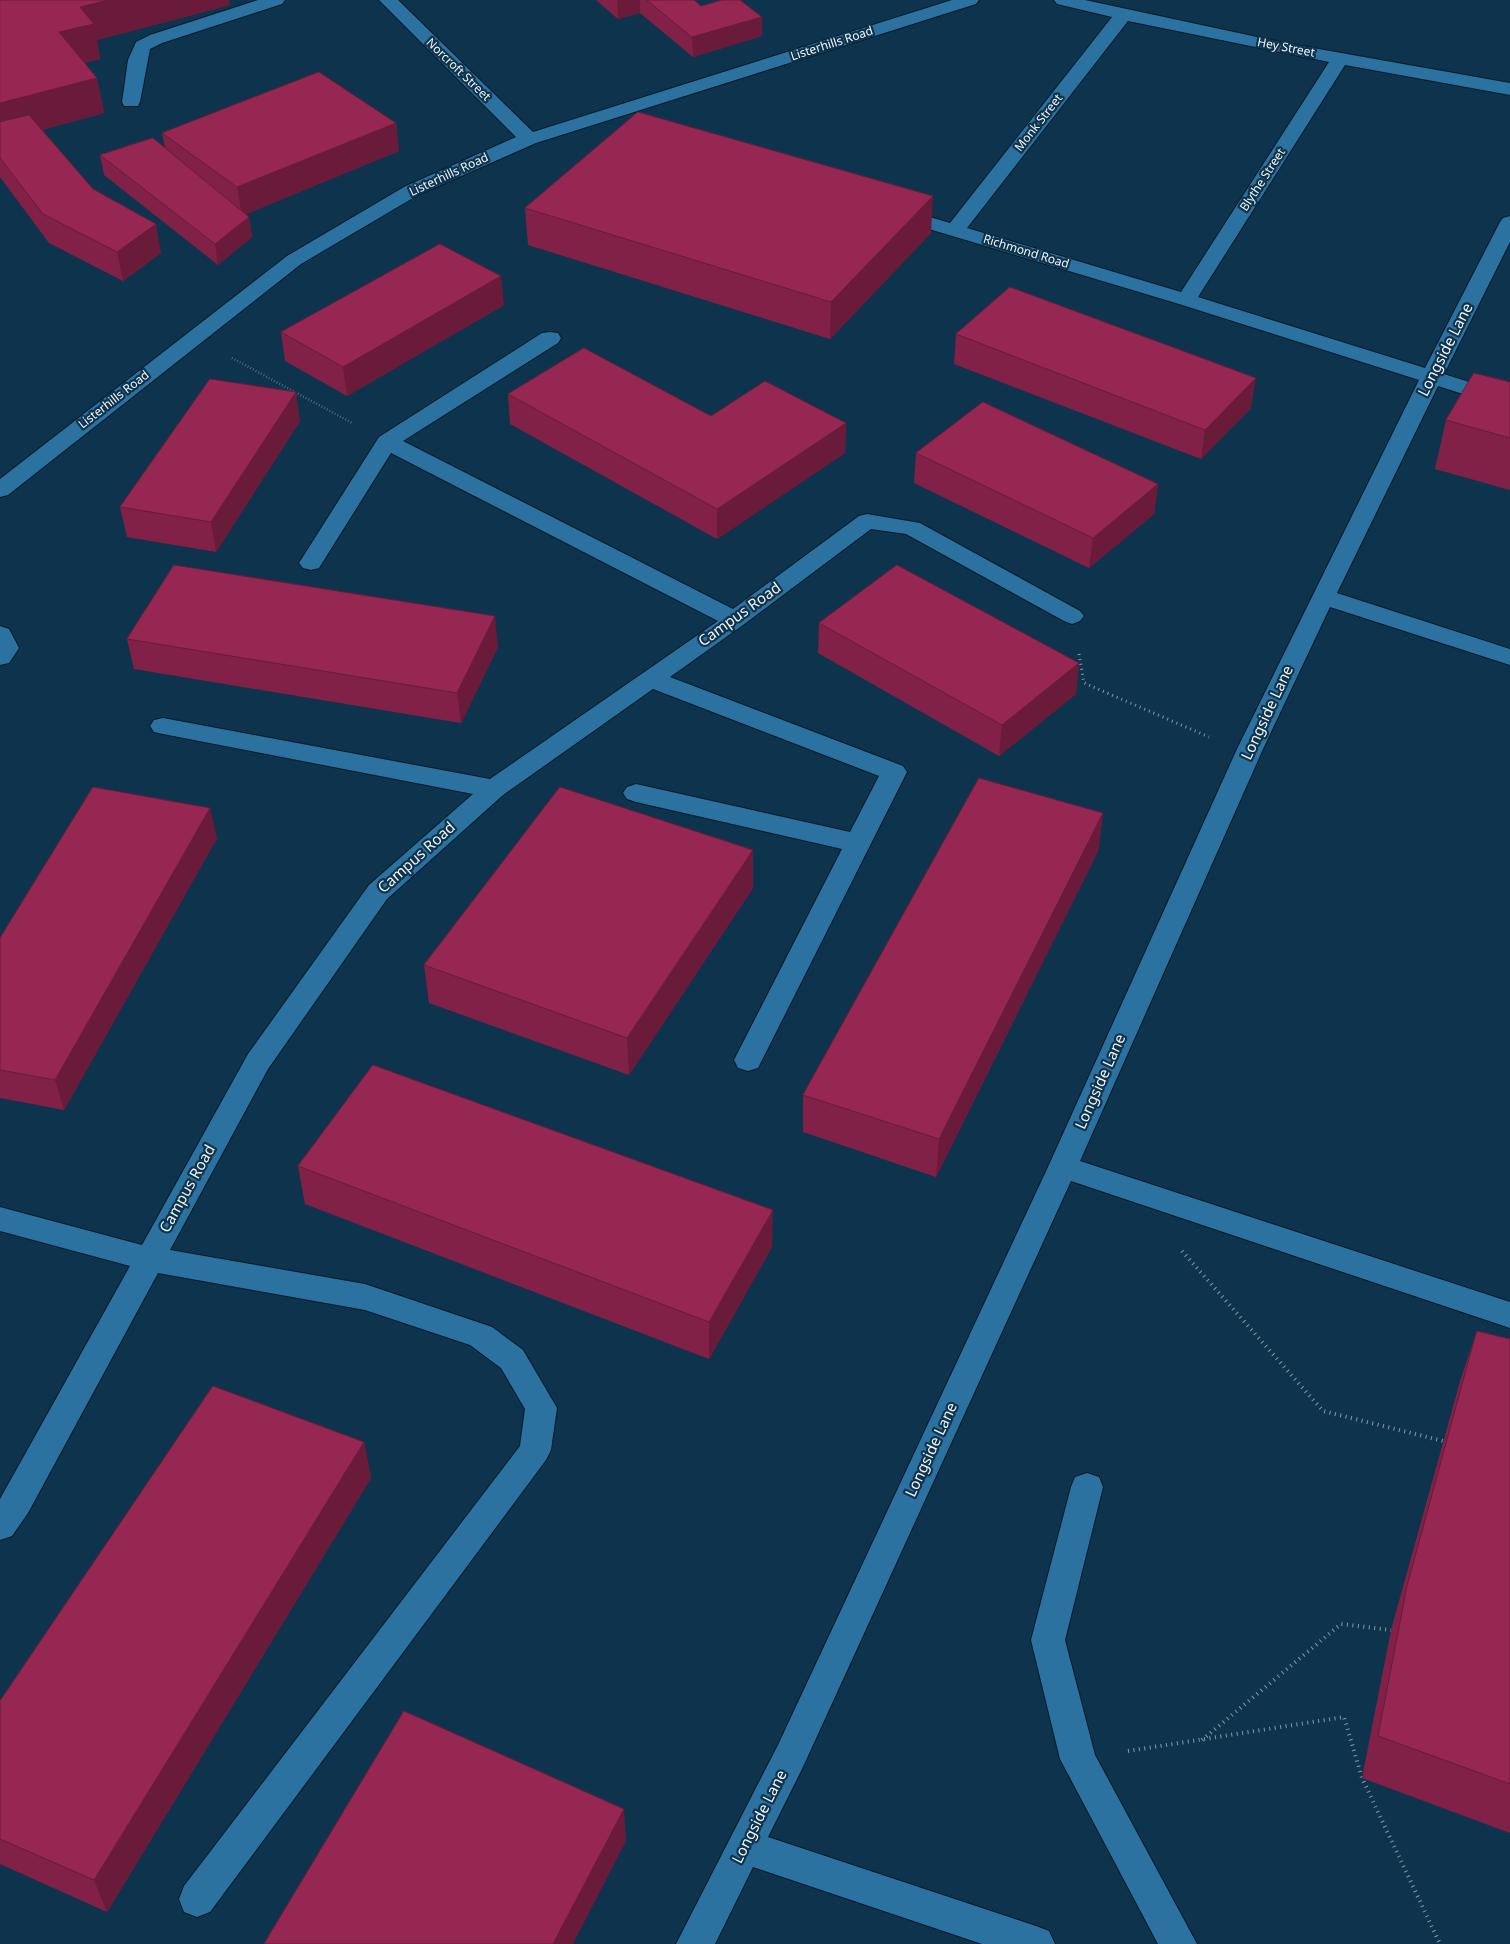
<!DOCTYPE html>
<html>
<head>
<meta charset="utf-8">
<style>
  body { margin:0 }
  canvas { display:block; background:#0e334c }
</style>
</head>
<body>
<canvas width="1510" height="1944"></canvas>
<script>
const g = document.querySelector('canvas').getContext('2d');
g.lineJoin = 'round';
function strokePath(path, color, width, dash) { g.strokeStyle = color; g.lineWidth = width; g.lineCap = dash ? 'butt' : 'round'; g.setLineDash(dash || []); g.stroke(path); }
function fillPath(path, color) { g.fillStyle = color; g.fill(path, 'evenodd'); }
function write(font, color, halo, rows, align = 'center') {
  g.font = font + ' "Noto Sans",sans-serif'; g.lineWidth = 4.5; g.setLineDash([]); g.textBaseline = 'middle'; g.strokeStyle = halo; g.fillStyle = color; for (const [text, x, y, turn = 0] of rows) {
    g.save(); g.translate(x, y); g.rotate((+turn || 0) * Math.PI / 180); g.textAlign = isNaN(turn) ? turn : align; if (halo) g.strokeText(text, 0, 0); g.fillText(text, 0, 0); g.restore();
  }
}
const minor = new Path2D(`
  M 258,0 L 285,0 L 282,4 L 162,43 L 150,49 L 140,102 L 138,106 L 124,106 L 122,102 L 128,60 L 136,42 L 150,35 Z
  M 379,0 L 398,0 L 533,132 L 952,0 L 979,0 L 976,4 L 536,143 L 418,195 L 301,264 L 8,495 L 0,497 L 0,479 L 287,256 L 404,187 L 516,137 Z
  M 1054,0 L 1085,0 L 1285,43 L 1510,83 L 1510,95 L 1345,65 L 1198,297 L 1425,368 L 1500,222 L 1503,218 L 1510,216 L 1510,242 L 1444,374 L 1510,395 L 1510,409 L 1438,386 L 1337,593 L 1510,649 L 1510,665 L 1330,607 L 1263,749 L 1080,1161 L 1510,1302 L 1510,1328 L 1071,1181 L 802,1769 L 768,1837 L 1036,1926 L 1049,1931 L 1055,1944 L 982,1944 L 753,1867 L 715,1944 L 676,1944 L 778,1745 L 1048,1167 L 1237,749 L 1419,380 L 1179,304 L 889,217 L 886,213 L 889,209 L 896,207 L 950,223 L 1112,17 L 1057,4 ZM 1128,21 L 1329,62 L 1181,292 L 967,228 Z
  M 550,332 L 558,333 L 561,338 L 558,343 L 403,441 L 733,609 L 859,516 L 867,514 L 920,523 L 1080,611 L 1084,616 L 1080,621 L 1072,624 L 1064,621 L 906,534 L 871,529 L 743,625 L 670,677 L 903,766 L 907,772 L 758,1068 L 748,1071 L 738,1068 L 734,1060 L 842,849 L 636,802 L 627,799 L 623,793 L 627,787 L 636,784 L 850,832 L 879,776 L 653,689 L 503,795 L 387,899 L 268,1069 L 170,1250 L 365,1284 L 492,1327 L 523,1350 L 557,1408 L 551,1450 L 546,1460 L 210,1912 L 197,1917 L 184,1912 L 179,1899 L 184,1886 L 520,1446 L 525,1409 L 501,1368 L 470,1345 L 365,1310 L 158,1273 L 28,1513 L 12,1536 L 0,1540 L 0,1499 L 130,1266 L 0,1231 L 0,1207 L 142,1245 L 248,1054 L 369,885 L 473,794 L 163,734 L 154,732 L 150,726 L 154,720 L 163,718 L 490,779 L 718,621 L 391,453 L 319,568 L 311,570 L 303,568 L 299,563 L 379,437 L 542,333 Z
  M 0,626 L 9,629 L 19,648 L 9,663 L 0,665 Z
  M 1087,1473 L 1099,1477 L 1103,1487 L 1065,1640 L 1095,1755 L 1197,1944 L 1158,1944 L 1060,1759 L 1031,1640 L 1071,1487 L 1075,1477 Z`);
strokePath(minor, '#051a29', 2);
strokePath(new Path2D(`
  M 232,358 L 352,423`), '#859aa8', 2.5, [0.5, 2.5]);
strokePath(new Path2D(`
  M 1079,654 L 1084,683 L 1209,737`), '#859aa8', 3, [1, 4]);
strokePath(new Path2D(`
  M 1182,1251 L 1323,1411 L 1443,1441
  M 1202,1740 L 1341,1624 L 1391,1630
  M 1128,1751 L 1344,1717 L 1362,1778 L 1440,1944`), '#859aa8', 4, [1, 4.5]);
fillPath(minor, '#2c72a0');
fillPath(new Path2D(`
  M 0,0 L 230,5 L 97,40 L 100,59 L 84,63 L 97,78 L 104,113 L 42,130 L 93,189 L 161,253 L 123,281 L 49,243 L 0,177 Z
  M 596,0 L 694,0 L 701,6 L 762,36 L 693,57 L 640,13 L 618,19 Z
  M 396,123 L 399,151 L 246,214 L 249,217 L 252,237 L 218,265 L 104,175 L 100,155 L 165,148 L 162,133 Z
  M 525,208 L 931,233 L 830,339 L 528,245 Z
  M 504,305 L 347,396 L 285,361 L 281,332 Z
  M 956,334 L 1251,408 L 1201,459 L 954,364 Z
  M 1510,382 L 1510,490 L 1435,469 L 1446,420 Z
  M 508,394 L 711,416 L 846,423 L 845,453 L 717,539 L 510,424 Z
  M 300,421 L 216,552 L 127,537 L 120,507 Z
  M 916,453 L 1158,484 L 1154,514 L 1089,568 L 914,483 Z
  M 819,623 L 1079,663 L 1076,694 L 999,756 L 818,653 Z
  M 127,639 L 498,647 L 461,723 L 134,669 Z
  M 1103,813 L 1098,851 L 936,1177 L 803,1132 L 803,1095 Z
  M 217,838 L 64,1110 L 0,1098 L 0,938 Z
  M 753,888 L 629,1075 L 429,1003 L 424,965 Z
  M 298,1166 L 772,1247 L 709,1359 L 305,1204 Z
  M 1477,1331 L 1510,1339 L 1510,1833 L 1362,1778 L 1391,1630 L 1461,1378 Z
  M 364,1442 L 371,1478 L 107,1912 L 0,1864 L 0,1701 Z`), '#812147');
fillPath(new Path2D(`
  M 109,0 L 229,0 L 230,5 L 97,40 L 100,59 L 67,67 L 59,32 L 80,7 Z
  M 617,0 L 640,0 L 640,13 L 618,19 Z
  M 762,17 L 762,36 L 693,57 L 692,37 Z
  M 97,78 L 104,113 L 0,141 L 0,103 Z
  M 396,123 L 399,151 L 242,216 L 237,187 Z
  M 933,196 L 931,233 L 830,339 L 831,302 Z
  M 249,217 L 252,237 L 218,265 L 215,244 Z
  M 156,224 L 161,253 L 123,281 L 117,252 Z
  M 501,276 L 504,305 L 347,396 L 343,367 Z
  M 1256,378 L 1251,408 L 1201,459 L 1205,430 Z
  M 296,392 L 300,421 L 216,552 L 211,522 Z
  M 846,423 L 845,453 L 717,539 L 717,509 Z
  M 1158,484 L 1154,514 L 1089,568 L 1093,538 Z
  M 495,616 L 498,647 L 461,723 L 457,693 Z
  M 1079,663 L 1076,694 L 999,756 L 1002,725 Z
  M 210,808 L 217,838 L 64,1110 L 55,1080 Z
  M 1103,813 L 1098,851 L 936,1177 L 939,1139 Z
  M 753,850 L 753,888 L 629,1075 L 627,1038 Z
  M 773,1210 L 772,1247 L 709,1359 L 709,1322 Z
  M 364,1442 L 371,1478 L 107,1912 L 94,1880 Z
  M 624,1809 L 626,1841 L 573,1944 L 553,1944 Z`), '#691b39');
const building = new Path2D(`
  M 0,0 L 109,0 L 80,7 L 94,24 L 59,32 L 97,78 L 0,103 Z
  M 647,0 L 694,0 L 701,6 L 722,0 L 740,0 L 762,17 L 692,37 Z
  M 319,72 L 396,123 L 237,187 L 162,133 Z
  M 638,112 L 933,196 L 831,302 L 525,208 Z
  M 29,115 L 93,189 L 156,224 L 117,252 L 43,214 L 0,158 L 0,122 Z
  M 153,138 L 249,217 L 215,244 L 100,155 Z
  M 440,244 L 501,276 L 343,367 L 281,332 Z
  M 1010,287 L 1256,378 L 1205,430 L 956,334 Z
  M 584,348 L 711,416 L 765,381 L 846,423 L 717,509 L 508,394 Z
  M 1474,373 L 1510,382 L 1510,438 L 1446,420 Z
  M 210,379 L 296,392 L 211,522 L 120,507 Z
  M 983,402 L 1158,484 L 1093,538 L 916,453 Z
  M 174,565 L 495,616 L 457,693 L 127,639 Z
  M 897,565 L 1079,663 L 1002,725 L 819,623 Z
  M 979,778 L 1103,813 L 939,1139 L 803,1095 Z
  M 93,787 L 210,808 L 55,1080 L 0,1070 L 0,938 Z
  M 560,787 L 753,850 L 627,1038 L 424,965 Z
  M 373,1065 L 773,1210 L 709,1322 L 298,1166 Z
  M 1477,1331 L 1510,1339 L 1510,1784 L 1378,1736 L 1407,1586 Z
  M 213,1386 L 364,1442 L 94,1880 L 0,1839 L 0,1701 Z
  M 404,1711 L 624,1809 L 553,1944 L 264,1944 Z`);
fillPath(building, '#962652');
strokePath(building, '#691b39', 1);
write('12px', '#eff6fb', '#0e334c', [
  ["Listerhills Road",832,44,-18],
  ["Hey Street",1286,48,11],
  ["Norcroft Street",458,70,44],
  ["Monk Street",1039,123,-52],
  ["Listerhills Road",449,175,-25],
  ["Blythe Street",1263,180,-57],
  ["Richmond Road",1026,252,17],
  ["Listerhills Road",114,400,-38]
]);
write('15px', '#eff6fb', '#0e334c', [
  ["Longside Lane",1446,350,-63],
  ["Campus Road",740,615,-36],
  ["Longside Lane",1268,713,-65],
  ["Campus Road",417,858,-42],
  ["Longside Lane",1101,1082,-66],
  ["Campus Road",188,1189,-61],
  ["Longside Lane",932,1450,-65],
  ["Longside Lane",760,1817,-63]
]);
</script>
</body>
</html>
